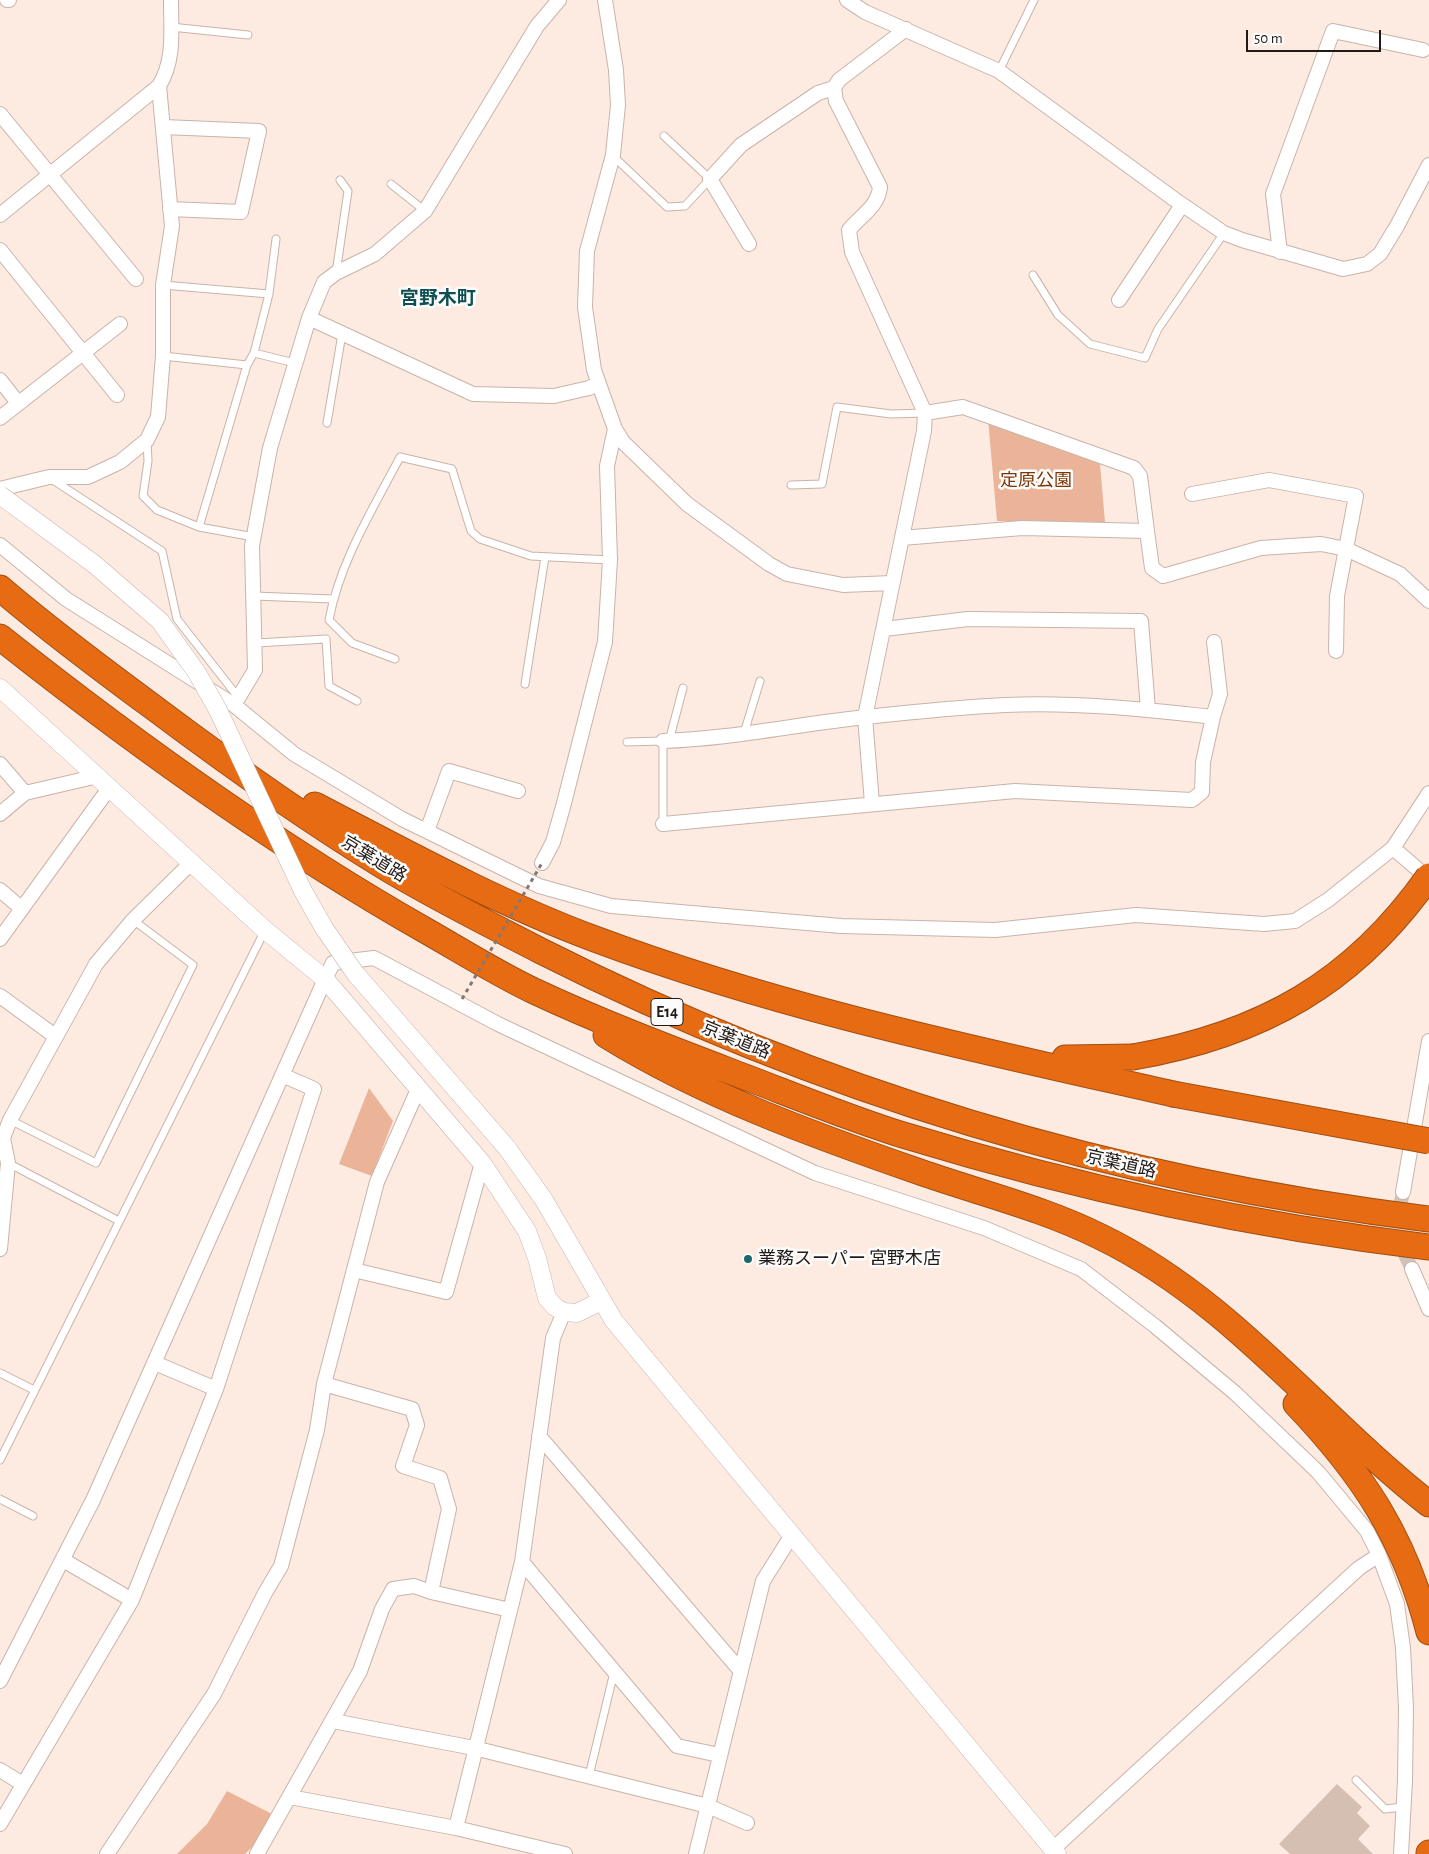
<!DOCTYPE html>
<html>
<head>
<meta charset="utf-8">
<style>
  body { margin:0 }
  #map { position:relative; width:1429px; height:1854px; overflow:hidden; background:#fdebe2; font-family:"Alegreya Sans",sans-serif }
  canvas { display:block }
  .scale { position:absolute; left:1246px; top:30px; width:135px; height:22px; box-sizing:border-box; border:2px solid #221a16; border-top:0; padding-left:6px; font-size:15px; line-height:18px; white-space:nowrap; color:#221a16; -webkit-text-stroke:4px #fcfcfc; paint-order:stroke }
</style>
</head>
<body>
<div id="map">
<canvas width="1429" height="1854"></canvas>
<div class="scale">50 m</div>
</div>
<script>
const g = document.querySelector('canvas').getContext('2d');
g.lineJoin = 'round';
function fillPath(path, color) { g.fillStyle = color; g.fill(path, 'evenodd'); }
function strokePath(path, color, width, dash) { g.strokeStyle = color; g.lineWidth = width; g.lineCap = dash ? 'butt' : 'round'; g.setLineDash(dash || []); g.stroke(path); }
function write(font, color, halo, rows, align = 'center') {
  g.font = font + ' "Alegreya Sans","Noto Sans JP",sans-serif'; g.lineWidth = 5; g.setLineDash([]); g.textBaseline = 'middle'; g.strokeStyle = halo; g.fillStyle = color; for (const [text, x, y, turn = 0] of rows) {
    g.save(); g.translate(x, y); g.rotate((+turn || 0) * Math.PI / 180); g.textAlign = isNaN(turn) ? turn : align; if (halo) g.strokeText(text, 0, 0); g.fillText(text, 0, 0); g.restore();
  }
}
fillPath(new Path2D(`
  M 988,419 L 1100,464 L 1105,522 L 997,521 Z
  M 369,1088 L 393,1121 L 372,1176 L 339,1164 Z
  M 227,1791 L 272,1814 L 254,1845 L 245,1854 L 177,1854 L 207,1824 Z`), '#ebb498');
fillPath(new Path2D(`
  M 1337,1784 L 1362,1807 L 1357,1813 L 1370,1826 L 1358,1839 L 1373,1854 L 1290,1854 L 1279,1844 Z`), '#d5bfb3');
strokePath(new Path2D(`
  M 1403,1192 C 1396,1227 1395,1236 1412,1269`), '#d1c1b9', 14, [14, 7]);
const service = new Path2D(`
  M 171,27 L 248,35
  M 999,71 L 1034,0
  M 613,156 L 667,207 L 685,206 L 710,179 L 664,136
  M 391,184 L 425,211
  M 336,273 L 348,191 L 340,180
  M 1033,275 L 1058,315 L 1090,344 L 1145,358 L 1158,329 L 1224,233
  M 163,285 L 269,294
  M 254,353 L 269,294 L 276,239
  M 163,356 L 247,365
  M 327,423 L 342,334
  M 147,440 L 148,461 L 143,496 L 157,510 L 199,527 L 254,537
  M 53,480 L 162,551 L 177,619 L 238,697
  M 791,485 L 822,484 L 837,407 L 891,414 L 925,413
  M 199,527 L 247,365 L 254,353 L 295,363
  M 254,596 L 333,599
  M 256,643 L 326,639 L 329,686 L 357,701
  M 395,659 L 352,643 L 329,620 C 340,561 373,509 400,457 L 452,469 L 471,531 L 480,539 L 531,556 L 610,560
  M 525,684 L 545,557
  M 744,733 L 760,681
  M 669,741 L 683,688
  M 627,742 L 663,741 L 663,824
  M 10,1120 L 96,1163 L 193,965 L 133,920
  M 8,1163 L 119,1221
  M 0,1373 L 34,1390
  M 0,1460 L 265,930
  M 0,1499 L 33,1516
  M 589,1776 L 614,1672
  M 1356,1780 L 1385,1809 L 1403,1807`);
const minor = new Path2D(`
  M 7,0 L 9,0
  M 847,0 L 865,12 L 999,71 L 1174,199 L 1224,233 L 1242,240 L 1343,269 L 1367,264 L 1380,254 L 1397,226 L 1429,165
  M 0,114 L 136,279
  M 164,127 L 259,131 L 241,212 L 170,209
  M 0,215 L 159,86
  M 749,244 L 710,179 L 741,145 L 818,93 L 834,88
  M 0,250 L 117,395
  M 1280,252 L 1273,194 L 1333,31 L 1423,50
  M 1119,300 L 1182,205
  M 309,318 L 473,394 L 554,396 L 589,388 L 598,384
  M 0,380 L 18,403
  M 925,413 L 963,407 L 1134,468 L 1140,476 L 1147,531
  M 0,418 L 120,324
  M 615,429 L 623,442 L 687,504 L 769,564 L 787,574 L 843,585 L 892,583
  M 0,489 L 49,477 L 88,477 L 120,462 L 147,440 L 158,417 L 163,356 L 163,285 L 172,226 L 159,86 C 175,60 171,30 171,0
  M 1192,494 L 1269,480 L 1356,496 L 1337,596 L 1336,651
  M 902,538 L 1022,528 L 1147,531 L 1152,568 L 1163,576 L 1261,548 L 1321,544 L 1346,549 L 1400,574 L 1429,601
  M 0,545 L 66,599 L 234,705 L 294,754 L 402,819 L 539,886 L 611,906 L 841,926 L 995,930 L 1136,915 L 1264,924 L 1295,921 L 1328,900 L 1393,848 L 1429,793
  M 884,629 L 968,619 L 1141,621 L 1148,710
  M 234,705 L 255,670 L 252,546 L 270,448 L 309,318 L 324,282 L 336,273 L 375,254 L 425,211 L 537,26 L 559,0
  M 1213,717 L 1220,694 L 1214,642
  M 663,741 C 731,739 798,724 866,717 C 912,712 959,707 1005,705 C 1075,702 1144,709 1213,717 L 1203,762 L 1202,792 L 1192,800 L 1015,791 L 663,824
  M 0,764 L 25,793
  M 872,803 L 865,717 L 924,431 L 925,413 L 852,252 L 849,230 C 861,215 878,207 880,187 L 836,101 L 834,88 L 839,80 L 906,29
  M 0,814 L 25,793 L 98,776
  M 427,831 L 449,771 L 518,791
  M 1393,848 L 1429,879
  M 542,863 L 553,842 L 563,807 L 605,642 L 610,560 L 607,466 L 615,429 L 594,370 L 585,307 L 587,251 L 613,155 L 618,105 L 616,70 L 605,0
  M 0,890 L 22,909
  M 0,939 L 110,787
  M 0,996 L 55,1036
  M 1403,1192 L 1429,1041
  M 0,1249 L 8,1163 L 3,1138 L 10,1120 L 96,964 L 133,920 L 192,862
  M 1412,1269 L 1429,1309
  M 354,1270 L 446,1292 L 482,1163
  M 324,1384 L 412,1409 L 417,1425 L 403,1466 L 440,1478 L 449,1509 L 431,1592
  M 216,1389 L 314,1089 L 282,1075
  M 539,1436 L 739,1669
  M 522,1562 L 677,1746 L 719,1755
  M 132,1600 L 216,1389 L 155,1363
  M 0,1681 L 93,1500 L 325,979 L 333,963 L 374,958 L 498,1024 L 815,1173 L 984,1228 L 1081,1269 L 1155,1326 L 1235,1393 L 1318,1472 L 1367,1531 L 1379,1555 L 1397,1604 L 1403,1648 L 1406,1708 L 1405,1781 L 1401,1854
  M 333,1721 L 474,1748 L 708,1806 L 747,1823
  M 0,1770 L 23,1784
  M 290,1797 L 456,1828 L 565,1854
  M 0,1824 L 132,1600 L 63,1560
  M 456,1828 L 522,1562 L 553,1338 L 564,1312
  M 1053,1849 L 1359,1568 L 1379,1555
  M 107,1854 L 214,1694 L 265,1593 L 281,1566 L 317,1430 L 324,1384 L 377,1182 L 419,1087
  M 257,1854 L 360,1671 L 382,1609 L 393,1589 L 414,1586 L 431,1592 L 510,1610
  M 696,1854 L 763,1581 L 792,1535`);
const tertiary = new Path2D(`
  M 0,688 L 265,930 L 325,979 L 482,1163 L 527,1231 L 537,1258 L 547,1298 L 555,1307 L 564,1312 L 577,1313 L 601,1301
  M 507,1148 L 544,1200 L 614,1321 L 1057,1854`);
const motorway = new Path2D(`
  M 0,588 C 50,631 104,671 157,710 C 229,764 303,817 380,864 C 432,896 487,923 541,951 C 820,1092 1119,1181 1429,1219
  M 0,637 C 135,744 274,844 423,929 C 460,950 496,973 534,991 C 598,1021 666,1047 732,1072 C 788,1093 845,1117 903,1135 C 1074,1187 1252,1226 1429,1247
  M 315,805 C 407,853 498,903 595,939 C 782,1009 979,1050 1173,1094
  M 606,1035 C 703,1095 813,1135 920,1172 C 980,1193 1043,1208 1101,1237 C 1231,1300 1318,1417 1429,1504
  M 1065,1058 L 1133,1057
  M 1296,1404 C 1363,1474 1405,1538 1429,1632
  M 1429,1854 L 1429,1853`);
strokePath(service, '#c9b3a8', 9);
strokePath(minor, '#c9b3a8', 16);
strokePath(tertiary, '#c9b3a8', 19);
strokePath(motorway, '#a14f13', 27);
strokePath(service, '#fff', 7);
strokePath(minor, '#fff', 14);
strokePath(tertiary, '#fff', 18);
strokePath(motorway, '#e66b12', 25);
const tertiaryBridge = new Path2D(`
  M 0,495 L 94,564 L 160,621 L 197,673 L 218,710 L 303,891 L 324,928 L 355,973 L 507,1148`);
const motorwayBridge = new Path2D(`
  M 1133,1057 C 1261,1035 1354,983 1429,876
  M 1173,1094 L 1429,1141`);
strokePath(tertiaryBridge, '#c9b3a8', 19, []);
strokePath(motorwayBridge, '#a14f13', 27, []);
strokePath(new Path2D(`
  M 462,999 L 542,863`), '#857872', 3, [4, 4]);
strokePath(tertiaryBridge, '#fff', 18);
strokePath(motorwayBridge, '#e66b12', 25);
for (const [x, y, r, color] of [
  [748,1259,5,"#1a686b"]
]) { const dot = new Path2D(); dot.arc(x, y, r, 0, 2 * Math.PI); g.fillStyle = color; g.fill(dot); strokePath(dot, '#fcfcfc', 2); }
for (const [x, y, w] of [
  [667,1012,32]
]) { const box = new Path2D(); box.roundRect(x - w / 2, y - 13.5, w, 27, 4); g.fillStyle = '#fcfcfc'; g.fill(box); strokePath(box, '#221a16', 1); }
write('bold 16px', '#221a16', null, [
  ["E14",667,1012]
]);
write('18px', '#7c3604', '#fcfcfc', [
  ["定原公園",1036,481]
]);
write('18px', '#221a16', '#fcfcfc', [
  ["京葉道路",374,859,31],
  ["京葉道路",736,1040,22],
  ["京葉道路",1121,1164,13]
]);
write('18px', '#221a16', '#fcfcfc', [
  ["業務スーパー 宮野木店",758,1259]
], 'left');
write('bold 19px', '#104f51', '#fcfcfc', [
  ["宮野木町",438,298]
]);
</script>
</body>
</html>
